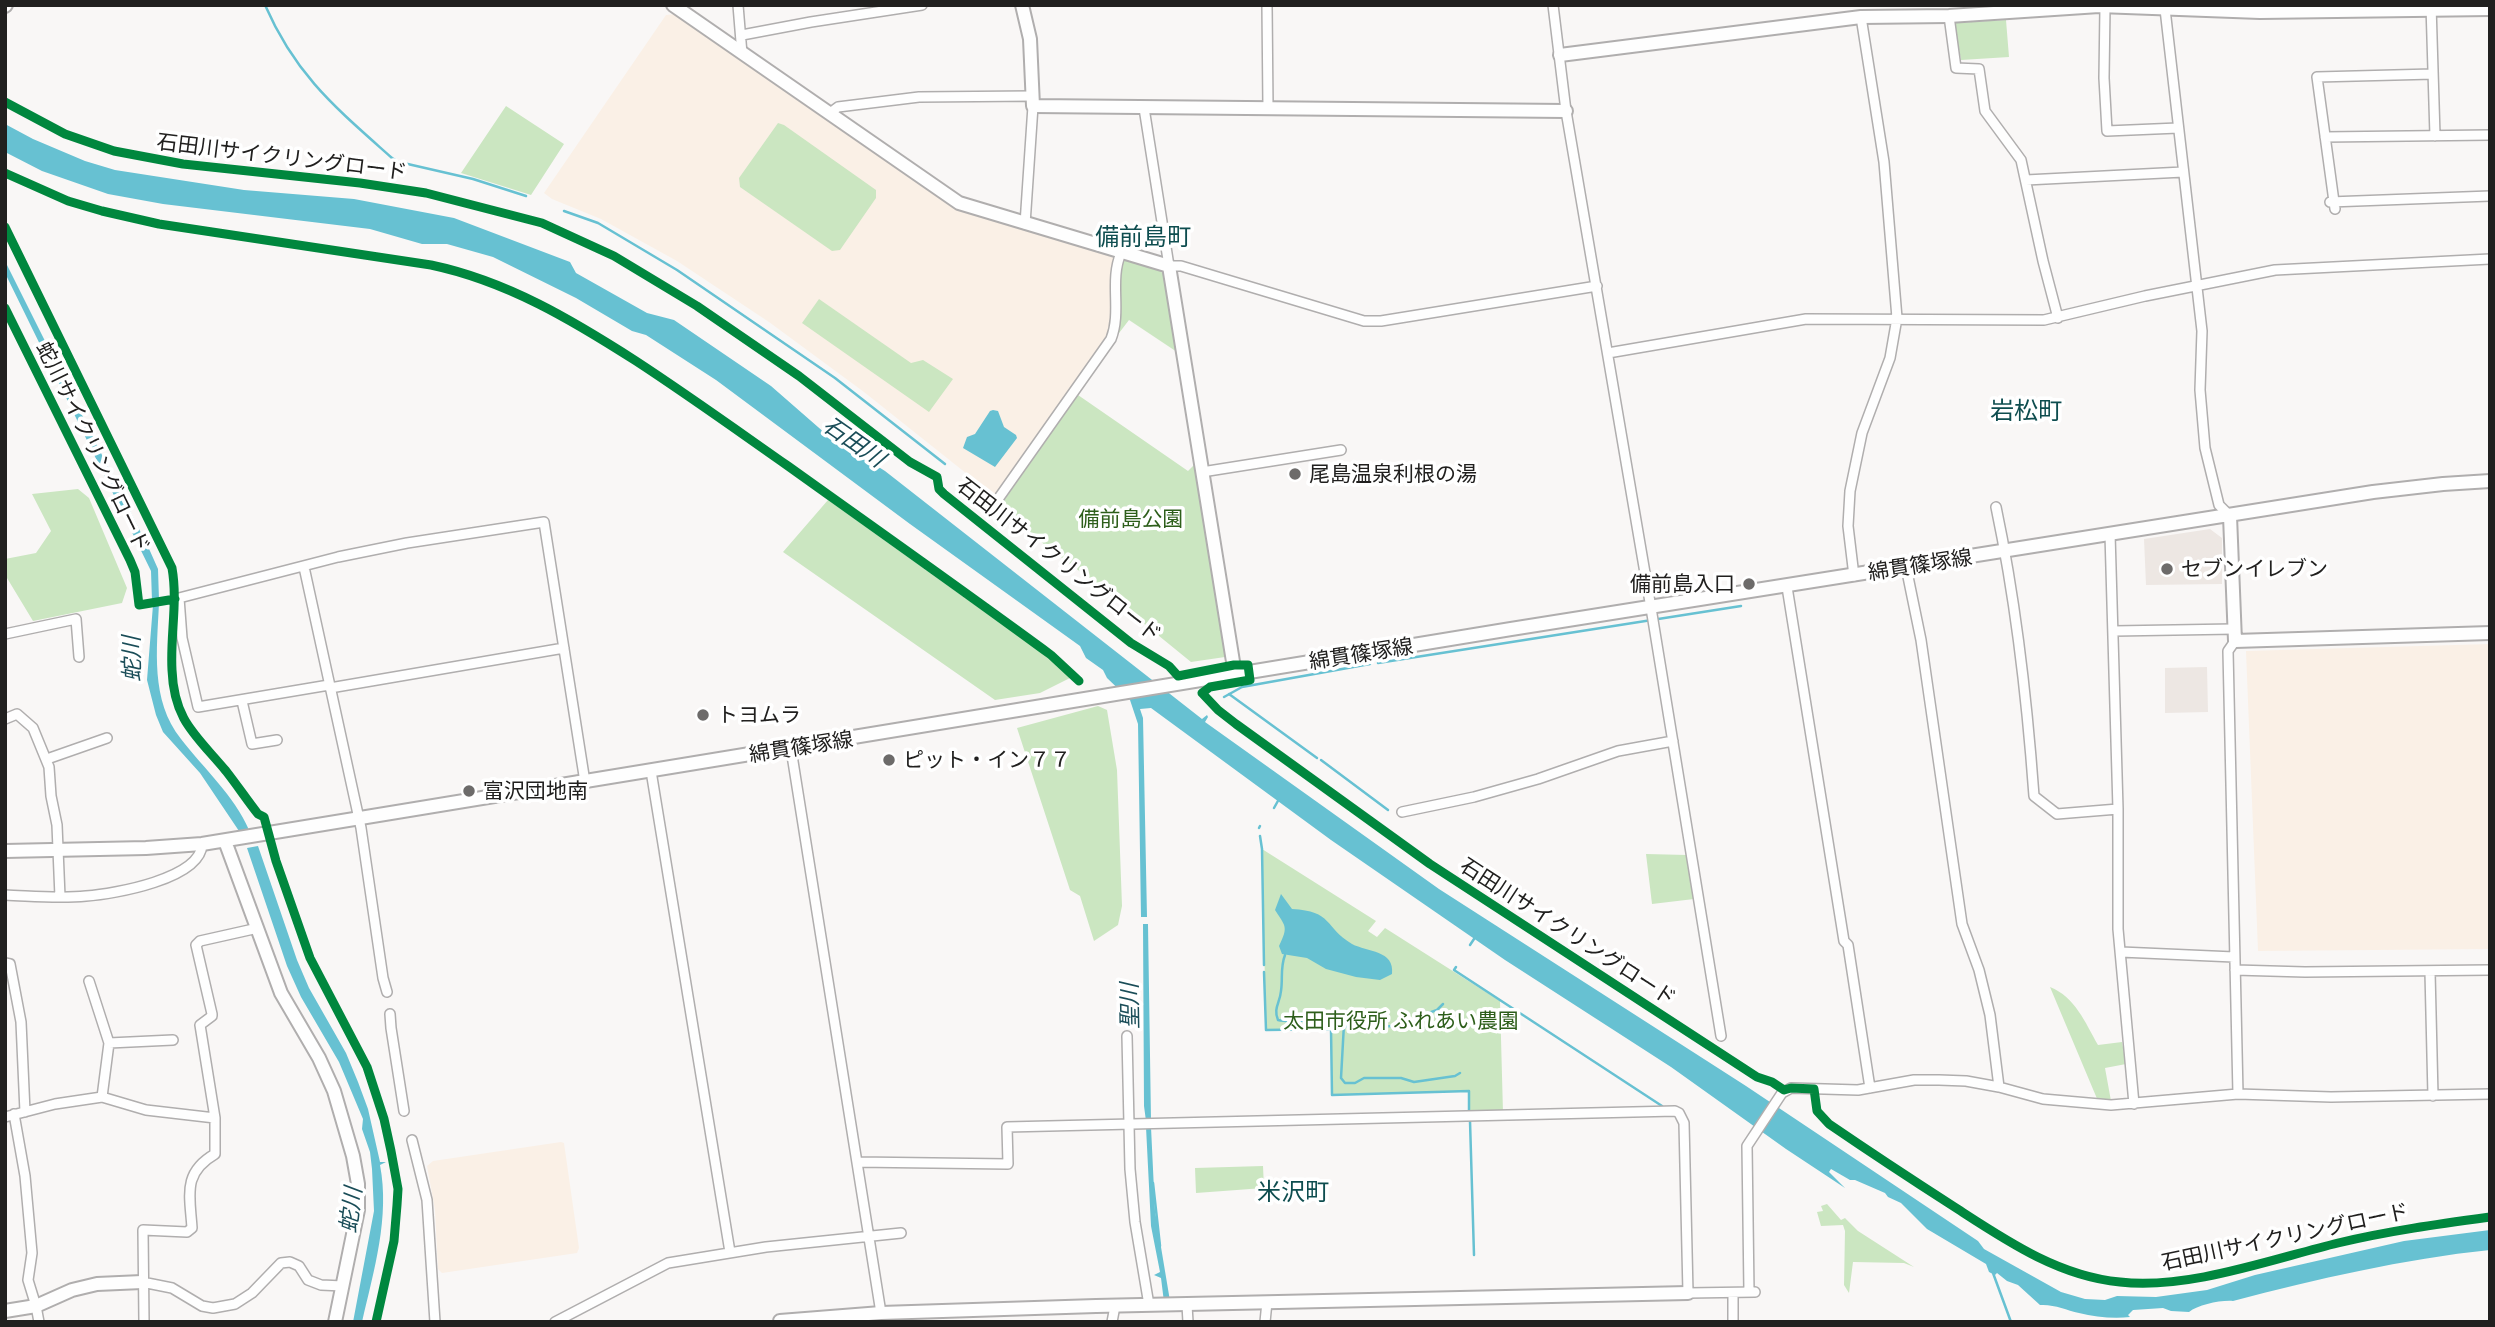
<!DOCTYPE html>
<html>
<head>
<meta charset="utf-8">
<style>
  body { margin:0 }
  #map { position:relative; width:2495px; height:1327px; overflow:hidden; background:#f9f7f6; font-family:Ubuntu,sans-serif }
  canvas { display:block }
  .frame { position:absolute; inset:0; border:7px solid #21201f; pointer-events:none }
</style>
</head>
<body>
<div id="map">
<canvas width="2495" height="1327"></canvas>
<div class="frame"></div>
</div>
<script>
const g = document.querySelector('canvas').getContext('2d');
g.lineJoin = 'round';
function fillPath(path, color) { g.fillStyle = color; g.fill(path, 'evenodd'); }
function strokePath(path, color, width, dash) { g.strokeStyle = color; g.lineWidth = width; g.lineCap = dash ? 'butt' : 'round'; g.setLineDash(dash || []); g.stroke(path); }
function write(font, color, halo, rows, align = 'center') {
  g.font = font + ' Ubuntu,"Noto Sans JP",sans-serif'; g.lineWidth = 7; g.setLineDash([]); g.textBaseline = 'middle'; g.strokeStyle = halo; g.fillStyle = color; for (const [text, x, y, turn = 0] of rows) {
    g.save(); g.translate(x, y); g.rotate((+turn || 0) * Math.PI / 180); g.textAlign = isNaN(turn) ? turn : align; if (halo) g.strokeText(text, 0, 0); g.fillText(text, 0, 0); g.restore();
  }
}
fillPath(new Path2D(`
  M 2210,529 L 2222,538 L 2222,584 L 2146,585 L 2144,539 Z
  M 2207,667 L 2208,712 L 2165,713 L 2165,668 Z`), '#ede7e3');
fillPath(new Path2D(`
  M 676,14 L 938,196 L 962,209 L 1112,255 L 1114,259 L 1110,289 L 1112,310 L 1111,327 L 1105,341 L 996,497 L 864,392 L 769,322 L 677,261 L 601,219 L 552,199 L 544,193 L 666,15 Z
  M 2490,644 L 2490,949 L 2258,951 L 2246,651 Z
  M 561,1142 L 564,1143 L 579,1248 L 577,1253 L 442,1273 L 438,1269 L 435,1210 L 427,1166 L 433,1161 Z`), '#faf0e6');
fillPath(new Path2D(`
  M 2006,20 L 2009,57 L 1961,60 L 1954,23 Z
  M 506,106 L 564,144 L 531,195 L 461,173 Z
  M 778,123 L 784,125 L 876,190 L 876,198 L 840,250 L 832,251 L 740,187 L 739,178 Z
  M 1128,259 L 1156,268 L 1165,275 L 1177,352 L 1129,320 L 1116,337 C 1123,311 1116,286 1123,261 Z
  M 819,299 L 911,363 L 923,360 L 953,379 L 929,412 L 802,323 Z
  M 1078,395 L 1188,471 L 1196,463 L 1225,657 L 1191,662 L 1078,570 L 998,509 Z
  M 78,489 L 89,498 L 127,588 L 122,603 L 33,621 L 7,578 L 5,559 L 36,553 L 51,531 L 32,494 Z
  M 828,500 L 1049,658 L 1070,678 L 1040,693 L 995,700 L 783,552 Z
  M 1098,706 L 1107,710 L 1117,770 L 1122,906 L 1118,925 L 1094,941 L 1080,896 L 1070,890 L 1017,728 Z
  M 1262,849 L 1376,921 L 1368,931 L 1377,937 L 1385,928 L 1500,1001 L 1503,1113 L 1469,1114 L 1468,1091 L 1332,1095 L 1331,1029 L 1266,1030 Z
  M 1646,854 L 1687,855 L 1694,899 L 1652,904 Z
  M 2050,987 C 2075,997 2085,1022 2098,1045 L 2122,1042 L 2126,1064 L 2105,1068 L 2111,1101 L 2098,1101 Z
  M 1263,1166 L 1264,1188 L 1196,1193 L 1195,1168 Z
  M 1827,1204 L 1841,1220 L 1845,1218 L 1858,1231 L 1914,1267 L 1904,1263 L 1853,1262 L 1849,1293 L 1844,1285 L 1845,1231 L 1843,1225 L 1821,1226 L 1817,1212 L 1823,1211 L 1821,1206 Z`), '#cbe6c1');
fillPath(new Path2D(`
  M 5,124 L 33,139 L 85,161 L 115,170 L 244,190 L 354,199 L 454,218 L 570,262 L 576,273 L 647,313 L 674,320 L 771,386 L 826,434 L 885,471 L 1202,719 L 1207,715 L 1208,717 L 1205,722 L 1439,889 L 1746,1086 L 1978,1241 L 1984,1249 L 2061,1292 L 2085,1299 L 2105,1300 L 2117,1296 L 2156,1297 L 2207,1290 L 2255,1275 L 2404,1241 L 2490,1230 L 2490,1250 C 2403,1259 2317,1279 2233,1301 C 2220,1300 2198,1305 2189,1312 L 2171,1311 L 2163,1308 L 2133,1310 L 2128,1315 L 2130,1317 C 2114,1319 2095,1317 2079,1313 C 2066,1310 2054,1304 2040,1305 L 2018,1285 L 2007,1281 L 1997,1273 L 1995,1275 L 1989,1272 L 1986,1264 L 1927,1229 L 1901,1203 L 1888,1197 L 1885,1193 L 1855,1180 L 1850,1180 L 1831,1169 L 1829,1172 L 1845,1188 L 1786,1149 L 1671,1067 L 1505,960 L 1331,840 L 1151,708 L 1140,709 L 1143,718 L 1147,917 L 1141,917 L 1138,724 L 1130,700 L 1107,678 L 1103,670 L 1086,658 L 1080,646 L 910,524 L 716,380 L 646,335 L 632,331 L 576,298 L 493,257 L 447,244 L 422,244 L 370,229 L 163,204 L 108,194 L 42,171 L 5,152 Z
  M 5,261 L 150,551 L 158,569 L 159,600 L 152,601 L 151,571 L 5,273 Z
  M 993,410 L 998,411 L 1004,427 L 1016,435 L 1017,438 L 995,467 L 963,448 L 967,437 L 975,434 L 990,411 Z
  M 159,603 C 157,649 150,700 181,739 C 204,769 234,795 249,830 L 239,831 L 200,773 L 163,732 L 156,715 L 147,680 L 153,605 Z
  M 258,846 L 297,960 L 309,988 L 346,1053 L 358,1082 L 368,1109 L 380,1162 L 386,1162 L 380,1165 C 390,1217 374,1270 362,1322 L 353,1322 L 374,1211 L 372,1169 L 370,1152 L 362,1129 L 363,1119 L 339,1062 L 301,997 L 287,966 L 247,848 Z
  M 1281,894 L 1292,909 C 1333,911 1324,927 1352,944 C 1367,952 1395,950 1392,974 L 1380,980 L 1356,977 L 1326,969 L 1307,958 L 1282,954 L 1279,946 C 1289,926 1285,926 1275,910 Z
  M 1143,924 L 1148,924 L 1151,1121 L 1146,1121 L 1144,1106 Z
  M 1146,1127 L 1151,1127 L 1155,1211 L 1170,1301 L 1164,1302 L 1161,1278 L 1154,1275 L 1160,1272 L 1151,1226 Z`), '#67c1d2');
strokePath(new Path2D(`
  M 265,5 C 296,76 336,108 392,158 L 399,162 L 473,179 L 526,196
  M 564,211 L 598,223 L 677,270 L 835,378 L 945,464
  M 1378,663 L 1741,606
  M 1229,694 L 1317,758
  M 1224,697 L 1242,687 L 1370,664
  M 1321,760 L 1388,810
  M 1274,808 L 1279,799
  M 1259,828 L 1260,826
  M 1260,836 L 1262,849 L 1264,965
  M 1470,945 L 1476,936
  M 1285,955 C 1280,968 1283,978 1281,991 C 1280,1003 1273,1008 1278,1020 C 1297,1025 1329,1013 1344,1024 L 1341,1078 L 1345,1083 L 1355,1083 L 1364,1078 L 1401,1078 L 1414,1082 L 1455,1076 L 1460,1073
  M 1456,967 L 1454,970 L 1662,1106
  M 1264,972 L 1266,1030 L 1331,1029 L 1332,1095 L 1469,1091 L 1469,1114
  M 1345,1026 L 1354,1028 L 1414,1025 L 1417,1017 L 1437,1010 L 1443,1004
  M 1470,1121 L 1474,1255
  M 1153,1183 L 1160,1246
  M 1993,1273 L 2011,1322`), '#67c1d2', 2.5);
const street = new Path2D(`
  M 738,5 L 742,54
  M 1267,5 L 1268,108
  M 1553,5 L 1566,111 L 1651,608 L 1721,1036
  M 2431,5 L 2435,136
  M 2105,7 L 2104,78 L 2107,131 L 2178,128
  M 2165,9 L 2202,331 L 2200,390 L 2205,448 L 2219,505 L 2230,516
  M 1949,16 L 1956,68 L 1979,69 L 1985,111 L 2021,160 L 2043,261 L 2058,318
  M 742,35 L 811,22 L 922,5
  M 1144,108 L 1169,266 L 1181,266 L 1364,321 L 1381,321 L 1597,286
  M 830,113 L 838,107 L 919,97 L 1033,96
  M 2325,137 L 2490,135
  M 2026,180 L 2183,172
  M 2330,202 L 2490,196
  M 2335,209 L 2317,77 L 2433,74
  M 1025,224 L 1033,106
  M 1608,353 L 1806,319 L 2044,320 L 2145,296 L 2275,270 L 2490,259
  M 1202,472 L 1341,450
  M 996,502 L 1111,339 C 1122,311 1109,281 1121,253
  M 1996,507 C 2016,602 2027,699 2034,796 L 2057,814 L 2118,809
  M 2110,534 L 2118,809 L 2118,929 L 2134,1104
  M 304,567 L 361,828 L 383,978 L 387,992
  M 1906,567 L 1921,640 L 1962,924 L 1979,970 L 1990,1015 L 1999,1087
  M 1854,576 L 1848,526 L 1850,491 L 1862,433 L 1890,358 L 1897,318 L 1884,162 L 1861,17
  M 1787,587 L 1844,941 L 1848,945 L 1870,1088
  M 2114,631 L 2234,629
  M 5,634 L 76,619 L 79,657
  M 2235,641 L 2228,651 L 2238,1094
  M 329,685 L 198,707 L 182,638 L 179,598 L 338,557 L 407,543 L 544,522 L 585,782
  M 330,688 L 564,648
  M 242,701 L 252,744 L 277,740
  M 5,719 L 17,714 L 33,728 L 49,767 L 51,796 L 57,825 L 60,897
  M 791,749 L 881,1313
  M 47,759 L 107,738
  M 651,771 L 730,1252
  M 1402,812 L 1474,797 L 1538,779 L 1618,751 L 1673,741
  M 5,895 C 32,896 59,899 86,896 C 114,894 201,879 202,844
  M 2121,952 L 2234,957
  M 5,963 L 10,964 L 21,1022 L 25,1112
  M 2235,970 L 2305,972 L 2490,970
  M 2430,972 L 2433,1096
  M 89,981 L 109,1043 L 102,1097
  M 390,1014 L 391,1028 L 404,1111
  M 1127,1036 L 1130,1169 L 1135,1222 L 1149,1305
  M 109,1043 L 173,1040
  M 14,1114 L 25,1176 L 32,1253 L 28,1280 L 36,1306 L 39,1322
  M 5,1117 L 55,1104 L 102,1097 L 146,1110 L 215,1118
  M 412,1140 L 427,1200 L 435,1322
  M 857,1162 L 1008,1164 L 1007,1127 L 1675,1111 L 1679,1113 L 1684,1123 L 1688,1293 L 1755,1292
  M 142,1282 L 172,1288 L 202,1306 L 213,1308 L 235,1304 L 252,1293 L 281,1263 L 290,1262 L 299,1266 L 308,1280 L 321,1285 L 343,1286
  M 1749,1292 L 1747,1146 L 1782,1093 L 1791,1088 L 1858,1090 L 1914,1080 L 1939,1080 L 1966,1081 L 1999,1087 L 2043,1099 L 2111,1105 L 2238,1094 L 2331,1097 L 2490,1094
  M 1187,1305 L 1188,1322
  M 144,1322 L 143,1230 L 187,1232 L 192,1228 C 190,1196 182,1173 215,1154 L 215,1118 L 200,1025 L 212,1016 L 212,1014 L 196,945 L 200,941 L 258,928
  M 555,1322 L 668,1263 L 766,1247 L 901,1233
  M 1112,1322 L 1115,1306
  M 1265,1322 L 1267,1302
  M 1733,1322 L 1733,1293`);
const secondary = new Path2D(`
  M 673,5 L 959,203 L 1169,266 L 1235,674
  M 1022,5 L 1030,39 L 1033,106 L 1566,111
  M 5,6 L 6,5
  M 1560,55 L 1861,17 L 1949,16 L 2099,6 L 2260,12 L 2490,9
  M 2230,516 L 2235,641 L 2490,633
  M 225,841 L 281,993 L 319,1058 L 334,1091 L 353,1156 L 358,1184 L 358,1210 L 335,1322
  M 5,851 L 146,848 L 202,844 L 1511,629 L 2373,492 L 2443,484 L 2490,481
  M 5,1311 L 36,1306 L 72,1290 L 97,1284 L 142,1282
  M 780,1321 L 881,1313 L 1096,1306 L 1688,1293`);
strokePath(street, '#b0aeae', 12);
strokePath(secondary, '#b0aeae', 16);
strokePath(street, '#fefefe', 9);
strokePath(secondary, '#fefefe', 12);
strokePath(new Path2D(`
  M 5,102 L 65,134 L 114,151 L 183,164 L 360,183 L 426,193 L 542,223 L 614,256 L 697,306 L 799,376 L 910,462 L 937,477 L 939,489 L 944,494 L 1131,643 L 1169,666 L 1178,676 L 1234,665 L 1248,665 L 1250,680 L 1210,687 L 1202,693 L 1218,710 L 1236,724 L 1430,864 L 1757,1077 L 1772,1082 L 1784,1090 L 1791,1088 L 1814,1089 L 1817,1111 L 1829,1124 C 1870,1152 1911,1179 1953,1206 C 2004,1239 2057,1276 2120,1282 C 2188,1290 2272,1259 2338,1243 C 2388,1231 2439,1224 2490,1217
  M 5,173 L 68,201 L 102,211 L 159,224 L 431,265 C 507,281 572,320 636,361 C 688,395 738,431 788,466 C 876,529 964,591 1051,655 L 1079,681
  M 5,227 L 172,568 C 178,602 170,636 172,670 C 174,721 196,735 226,771 C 237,785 247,800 258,814 L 264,817 L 276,861 L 310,958 L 367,1067 L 384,1119 L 391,1151 L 398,1189 L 397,1205 L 394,1241 L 376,1322
  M 5,308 L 130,560 L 135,572 L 139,605 L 175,599`), '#00873e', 9);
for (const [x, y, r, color] of [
  [1295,474,7,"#6d6b6a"],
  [2167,569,7,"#6d6b6a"],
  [1749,584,7,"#6d6b6a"],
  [703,715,7,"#6d6b6a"],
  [889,760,7,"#6d6b6a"],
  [469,791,7,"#6d6b6a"]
]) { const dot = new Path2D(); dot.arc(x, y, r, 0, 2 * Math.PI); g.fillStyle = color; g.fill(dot); strokePath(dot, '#fff', 2.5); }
write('21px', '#21201f', '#fff', [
  ["石田川サイクリングロード",282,157,7],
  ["蛇川サイクリングロード",93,447,64],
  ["石田川サイクリングロード",1059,560,38],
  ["綿貫篠塚線",1920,565,-9],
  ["綿貫篠塚線",1361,654,-9],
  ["綿貫篠塚線",801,747,-9],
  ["石田川サイクリングロード",1568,932,33],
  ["石田川サイクリングロード",2285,1237,-12]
]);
write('21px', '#21201f', '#fff', [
  ["尾島温泉利根の湯",1309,474],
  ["セブンイレブン",2181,569],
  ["備前島入口",1735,584,"right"],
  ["トヨムラ",717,715],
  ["ピット・イン７７",903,760],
  ["富沢団地南",483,791]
], 'left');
write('21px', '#2d5e1a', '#fff', [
  ["備前島公園",1131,519],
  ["太田市役所 ふれあい農園",1401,1021]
]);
write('italic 23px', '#1a4d58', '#fff', [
  ["石田川",854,442,35],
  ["蛇川",132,659,-91],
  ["聖川",1130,1006,-91],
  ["蛇川",351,1210,-83]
]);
write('24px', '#0e4d4f', '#fff', [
  ["備前島町",1143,237],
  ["岩松町",2026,411],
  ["米沢町",1293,1192]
]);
</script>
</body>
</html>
